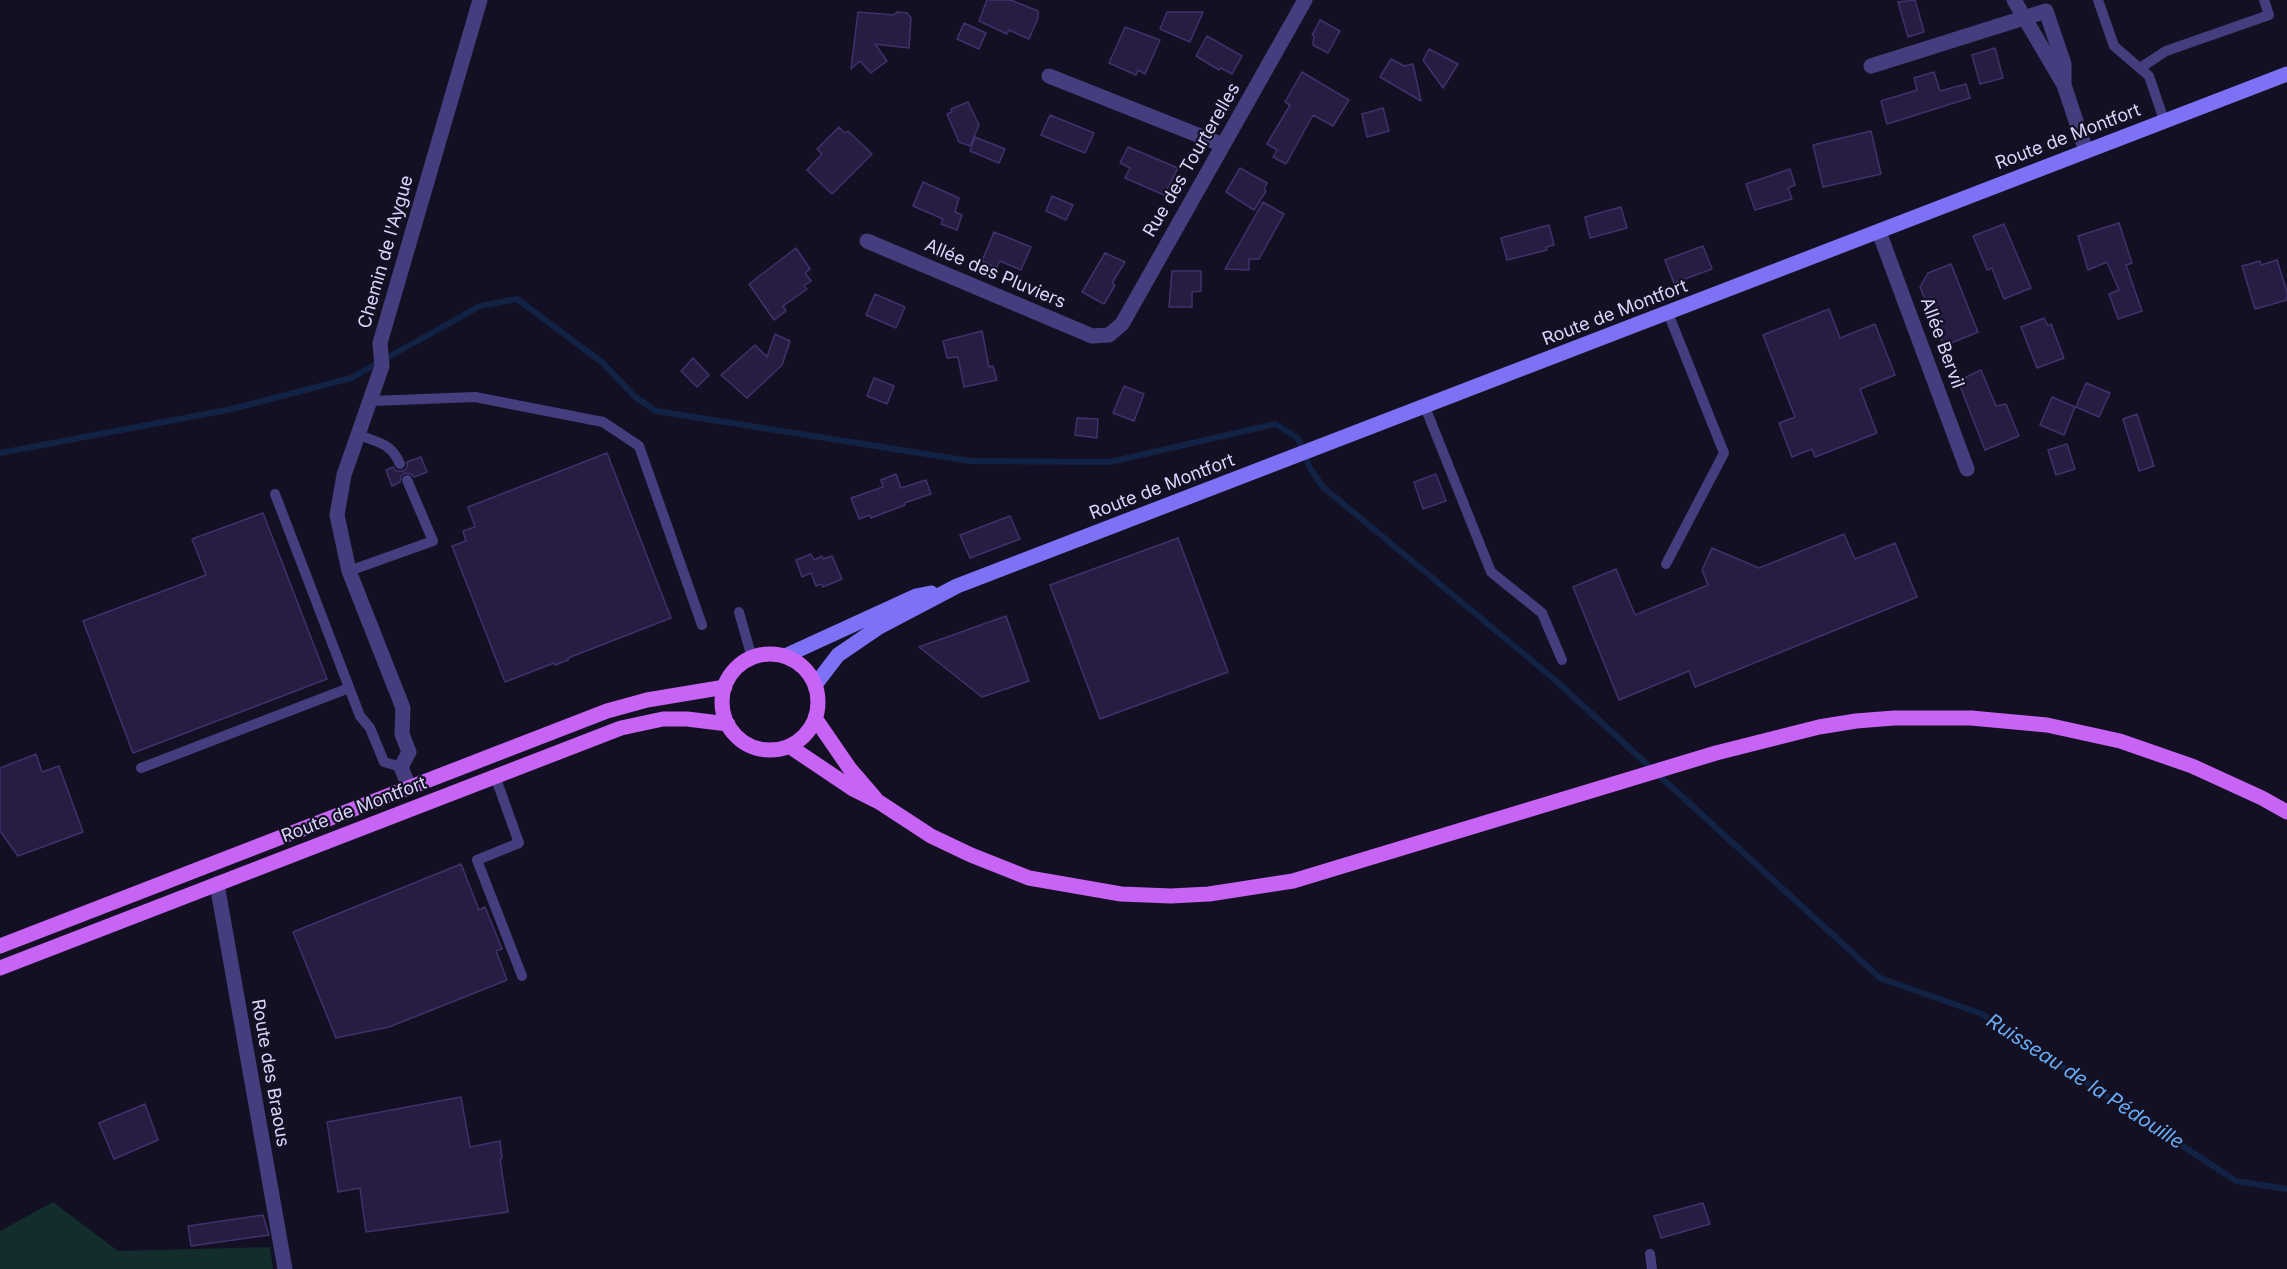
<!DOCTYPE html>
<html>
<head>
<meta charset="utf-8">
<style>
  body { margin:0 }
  canvas { display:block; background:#141023 }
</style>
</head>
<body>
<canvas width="2287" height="1269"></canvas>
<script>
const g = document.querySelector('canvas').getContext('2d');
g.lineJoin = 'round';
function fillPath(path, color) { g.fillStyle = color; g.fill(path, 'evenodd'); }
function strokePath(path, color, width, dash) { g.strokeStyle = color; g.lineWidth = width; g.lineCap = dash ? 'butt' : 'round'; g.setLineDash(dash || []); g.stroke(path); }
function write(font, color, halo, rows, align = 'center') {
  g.font = font + ' Inter,sans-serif'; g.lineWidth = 4.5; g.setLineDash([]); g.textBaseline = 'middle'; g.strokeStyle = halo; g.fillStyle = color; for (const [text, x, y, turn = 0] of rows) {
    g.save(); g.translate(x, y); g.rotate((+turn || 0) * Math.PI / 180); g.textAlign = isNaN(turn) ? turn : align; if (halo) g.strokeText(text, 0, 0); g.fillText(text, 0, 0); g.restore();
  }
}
fillPath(new Path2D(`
  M 53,1202 L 118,1251 L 270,1247 L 273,1269 L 0,1269 L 0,1231 Z`), '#132c2c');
strokePath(new Path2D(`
  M 0,453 L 232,409 L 351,378 L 480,306 L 517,299 L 603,363 L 634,396 L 656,411 L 769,429 L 970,461 L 1110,462 L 1275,424 L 1298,438 L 1310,468 L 1323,487 L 1554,679 L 1880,978 L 1982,1014 L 2236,1181 L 2287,1189`), '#112245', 6);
const building = new Path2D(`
  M 987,0 L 1011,0 L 1038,11 L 1038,18 L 1029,39 L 1009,30 L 1007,34 L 979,21 Z
  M 1915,0 L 1924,32 L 1908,37 L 1898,2 Z
  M 858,12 L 894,15 L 897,12 L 907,13 L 911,18 L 909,48 L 875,44 L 887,61 L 871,73 L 860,61 L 851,69 Z
  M 1167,12 L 1203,12 L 1190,42 L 1160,29 Z
  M 1320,20 L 1340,31 L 1328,53 L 1313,45 L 1314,36 L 1312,35 Z
  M 964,23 L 986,33 L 979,49 L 957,39 Z
  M 1125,27 L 1160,40 L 1145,74 L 1138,70 L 1136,75 L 1109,63 Z
  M 1207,36 L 1242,56 L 1232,74 L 1221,68 L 1219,70 L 1196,56 Z
  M 1995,48 L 2003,78 L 1980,84 L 1972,55 Z
  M 1429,49 L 1458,64 L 1443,88 L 1423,60 Z
  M 1391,59 L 1404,66 L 1413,64 L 1421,101 L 1380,77 Z
  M 1302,72 L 1349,100 L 1333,126 L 1313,115 L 1286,164 L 1273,157 L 1277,150 L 1267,144 L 1290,105 L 1285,102 Z
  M 1934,72 L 1940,91 L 1966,84 L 1970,98 L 1887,124 L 1881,101 L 1917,90 L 1914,78 Z
  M 968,102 L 979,125 L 970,146 L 959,142 L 947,114 L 952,112 L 951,109 Z
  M 1383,108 L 1389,131 L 1367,137 L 1362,114 Z
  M 1050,115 L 1094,133 L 1085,153 L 1041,135 Z
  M 839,127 L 845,133 L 848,131 L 872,154 L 832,194 L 807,170 L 822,154 L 817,149 Z
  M 1871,131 L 1881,174 L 1823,187 L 1813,145 Z
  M 975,137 L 1005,149 L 999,163 L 970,151 Z
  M 1128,147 L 1178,168 L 1164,195 L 1125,178 L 1130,168 L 1120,163 Z
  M 1240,168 L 1267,183 L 1264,189 L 1266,191 L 1254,210 L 1226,192 Z
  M 1790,169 L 1795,185 L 1788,188 L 1792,199 L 1755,210 L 1746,184 Z
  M 923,182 L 959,198 L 955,212 L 962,215 L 957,230 L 941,224 L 943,219 L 913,206 Z
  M 1052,196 L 1073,205 L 1066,220 L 1046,211 Z
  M 1263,202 L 1284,214 L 1259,259 L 1249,259 L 1249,270 L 1225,269 Z
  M 1621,207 L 1627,228 L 1590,238 L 1585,217 Z
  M 2119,223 L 2132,263 L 2126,265 L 2142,311 L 2118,319 L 2109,294 L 2119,290 L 2107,262 L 2088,270 L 2078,236 Z
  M 2004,224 L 2031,288 L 2004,299 L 1992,268 L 1987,270 L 1973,236 Z
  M 1549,225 L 1554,245 L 1546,247 L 1547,250 L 1507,260 L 1501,238 Z
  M 994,232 L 1031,247 L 1021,270 L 1000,261 L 996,268 L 982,261 Z
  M 1703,246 L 1712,269 L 1674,283 L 1665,260 Z
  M 796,248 L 810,269 L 805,273 L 811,281 L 804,286 L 807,289 L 783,306 L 786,311 L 774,320 L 749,284 Z
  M 1105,253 L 1125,262 L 1112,283 L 1115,285 L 1104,304 L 1082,292 Z
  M 2277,260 L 2287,292 L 2287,300 L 2255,309 L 2242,266 L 2260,261 L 2261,265 Z
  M 1951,264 L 1978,332 L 1944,346 L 1920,287 L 1928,273 Z
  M 1172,271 L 1201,271 L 1201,291 L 1192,292 L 1192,307 L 1169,307 Z
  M 875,294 L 905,307 L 896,328 L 866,315 Z
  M 1829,309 L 1840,338 L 1875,324 L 1895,375 L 1860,389 L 1877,433 L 1815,457 L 1812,449 L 1792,457 L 1779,423 L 1795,417 L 1763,335 Z
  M 2044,318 L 2048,326 L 2051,324 L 2064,358 L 2037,368 L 2021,327 Z
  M 982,331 L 989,367 L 993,366 L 997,380 L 964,387 L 958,357 L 947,358 L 943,341 Z
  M 775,334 L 790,341 L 782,365 L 747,398 L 721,375 L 755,345 L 767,357 Z
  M 693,358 L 709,375 L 697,387 L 681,371 Z
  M 1981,370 L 1996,406 L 2006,404 L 2019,436 L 1985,450 L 1958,381 Z
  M 874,378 L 894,386 L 887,404 L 867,396 Z
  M 2086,383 L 2110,393 L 2099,417 L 2076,407 Z
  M 1124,386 L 1144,394 L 1134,421 L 1113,413 Z
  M 2052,397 L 2075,407 L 2064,435 L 2040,425 Z
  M 2137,414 L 2154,466 L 2139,471 L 2123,419 Z
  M 1077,418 L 1098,419 L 1097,438 L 1075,435 Z
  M 2067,444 L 2075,469 L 2056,475 L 2048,450 Z
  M 607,453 L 671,618 L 568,658 L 568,660 L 555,665 L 554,663 L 505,682 L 452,546 L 466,541 L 463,531 L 475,527 L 468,507 Z
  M 421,457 L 427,472 L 414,477 L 411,474 L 405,473 L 401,476 L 400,482 L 392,486 L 386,470 L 393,467 L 396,471 L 403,471 L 407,468 L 407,462 Z
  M 896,474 L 901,488 L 926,480 L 931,494 L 904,503 L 905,505 L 871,518 L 870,515 L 859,519 L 851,498 L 883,487 L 881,480 Z
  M 1436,474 L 1446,501 L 1423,509 L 1414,482 Z
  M 263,513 L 327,679 L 133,753 L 83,621 L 206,575 L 192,539 Z
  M 1010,516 L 1020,539 L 970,558 L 960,535 Z
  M 1844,534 L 1855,559 L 1895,543 L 1917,597 L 1695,687 L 1689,671 L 1619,700 L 1573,587 L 1616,569 L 1635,615 L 1708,585 L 1702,570 L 1712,548 L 1759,568 Z
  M 1178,538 L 1228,672 L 1100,719 L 1050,585 Z
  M 811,554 L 814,560 L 822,556 L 823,559 L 832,556 L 842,579 L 823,587 L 822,584 L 816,586 L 811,573 L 802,577 L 796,560 Z
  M 1006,616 L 1029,681 L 982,697 L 919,647 Z
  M 36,754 L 42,772 L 59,766 L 83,832 L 18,856 L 0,831 L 0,768 Z
  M 461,864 L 479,910 L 485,907 L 502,949 L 496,951 L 507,980 L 389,1027 L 336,1038 L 293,932 Z
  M 461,1097 L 470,1147 L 500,1141 L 502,1158 L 500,1159 L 508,1212 L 366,1232 L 360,1188 L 338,1192 L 327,1122 Z
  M 145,1104 L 158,1140 L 114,1159 L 99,1123 Z
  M 1703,1203 L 1710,1224 L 1661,1238 L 1654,1216 Z
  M 263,1215 L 269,1235 L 191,1246 L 188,1226 Z`);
fillPath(building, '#271d42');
strokePath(building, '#40316d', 1.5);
strokePath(new Path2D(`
  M 2098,0 L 2114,46 L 2149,76 L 2164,120
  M 2140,68 L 2166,51 L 2269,15 L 2264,0
  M 372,401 L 475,397 L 603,422 L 639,446 L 702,625
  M 1425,407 L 1491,572 L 1542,613 L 1562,660
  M 359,435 C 379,443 391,443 400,464
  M 275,494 L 360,716 L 370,728 L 384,762 L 401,767
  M 1666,564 L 1724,453 L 1668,313
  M 349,571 L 433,541 L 407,480
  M 739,612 L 752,658
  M 141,768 L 349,688
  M 495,776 L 519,843 L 477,860 L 522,976
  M 1650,1254 L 1652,1269`), '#443e7f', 10);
strokePath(new Path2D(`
  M 2014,0 L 2064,85 L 2086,151
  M 1871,66 L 2046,11 L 2064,64 L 2064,85
  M 1049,76 L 1223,145
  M 1879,232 L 1967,469
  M 867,241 L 1092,336 L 1109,335 L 1122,324 L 1305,0
  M 409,787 L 401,767 L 409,752 L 402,734 L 403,708 L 349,571 L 337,515 L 344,475 L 382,366 L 380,343 L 480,0
  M 217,884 L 285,1269`), '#443e7f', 15);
strokePath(new Path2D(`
  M 785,656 L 916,596 L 931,593
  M 815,685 L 838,655 L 879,627 L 957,586 L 2287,74`), '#7d72f6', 15);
strokePath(new Path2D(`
  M722 702a48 48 0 1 1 96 0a48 48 0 1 1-96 0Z
  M 815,718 L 850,769 L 875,798
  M 789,746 L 853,789 L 879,802 L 931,836 L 971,855 L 1029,878 L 1121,894 L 1171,896 L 1209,894 L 1293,881 L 1716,753 L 1819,727 L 1856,721 L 1894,718 L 1971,718 L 2047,725 L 2120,741 L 2192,766 L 2262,798 L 2287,812
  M 0,946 L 607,711 L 647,700 L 725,687
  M 0,968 L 621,728 L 663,719 L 687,719 L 728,724`), '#c763f5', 15);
write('18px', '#dbd4fc', '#141023', [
  ["Route de Montfort",2068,137,-21],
  ["Rue des Tourterelles",1192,160,-60],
  ["Chemin de l'Aygue",386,252,-74],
  ["Allée des Pluviers",995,274,23],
  ["Route de Montfort",1615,313,-21],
  ["Allée Bervil",1942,343,70],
  ["Route de Montfort",1162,487,-21],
  ["Route de Montfort",354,810,-21],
  ["Route des Braous",270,1073,80]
]);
write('italic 20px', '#69acf5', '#141023', [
  ["Ruisseau de la Pédouille",2085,1082,33]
]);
</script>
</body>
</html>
